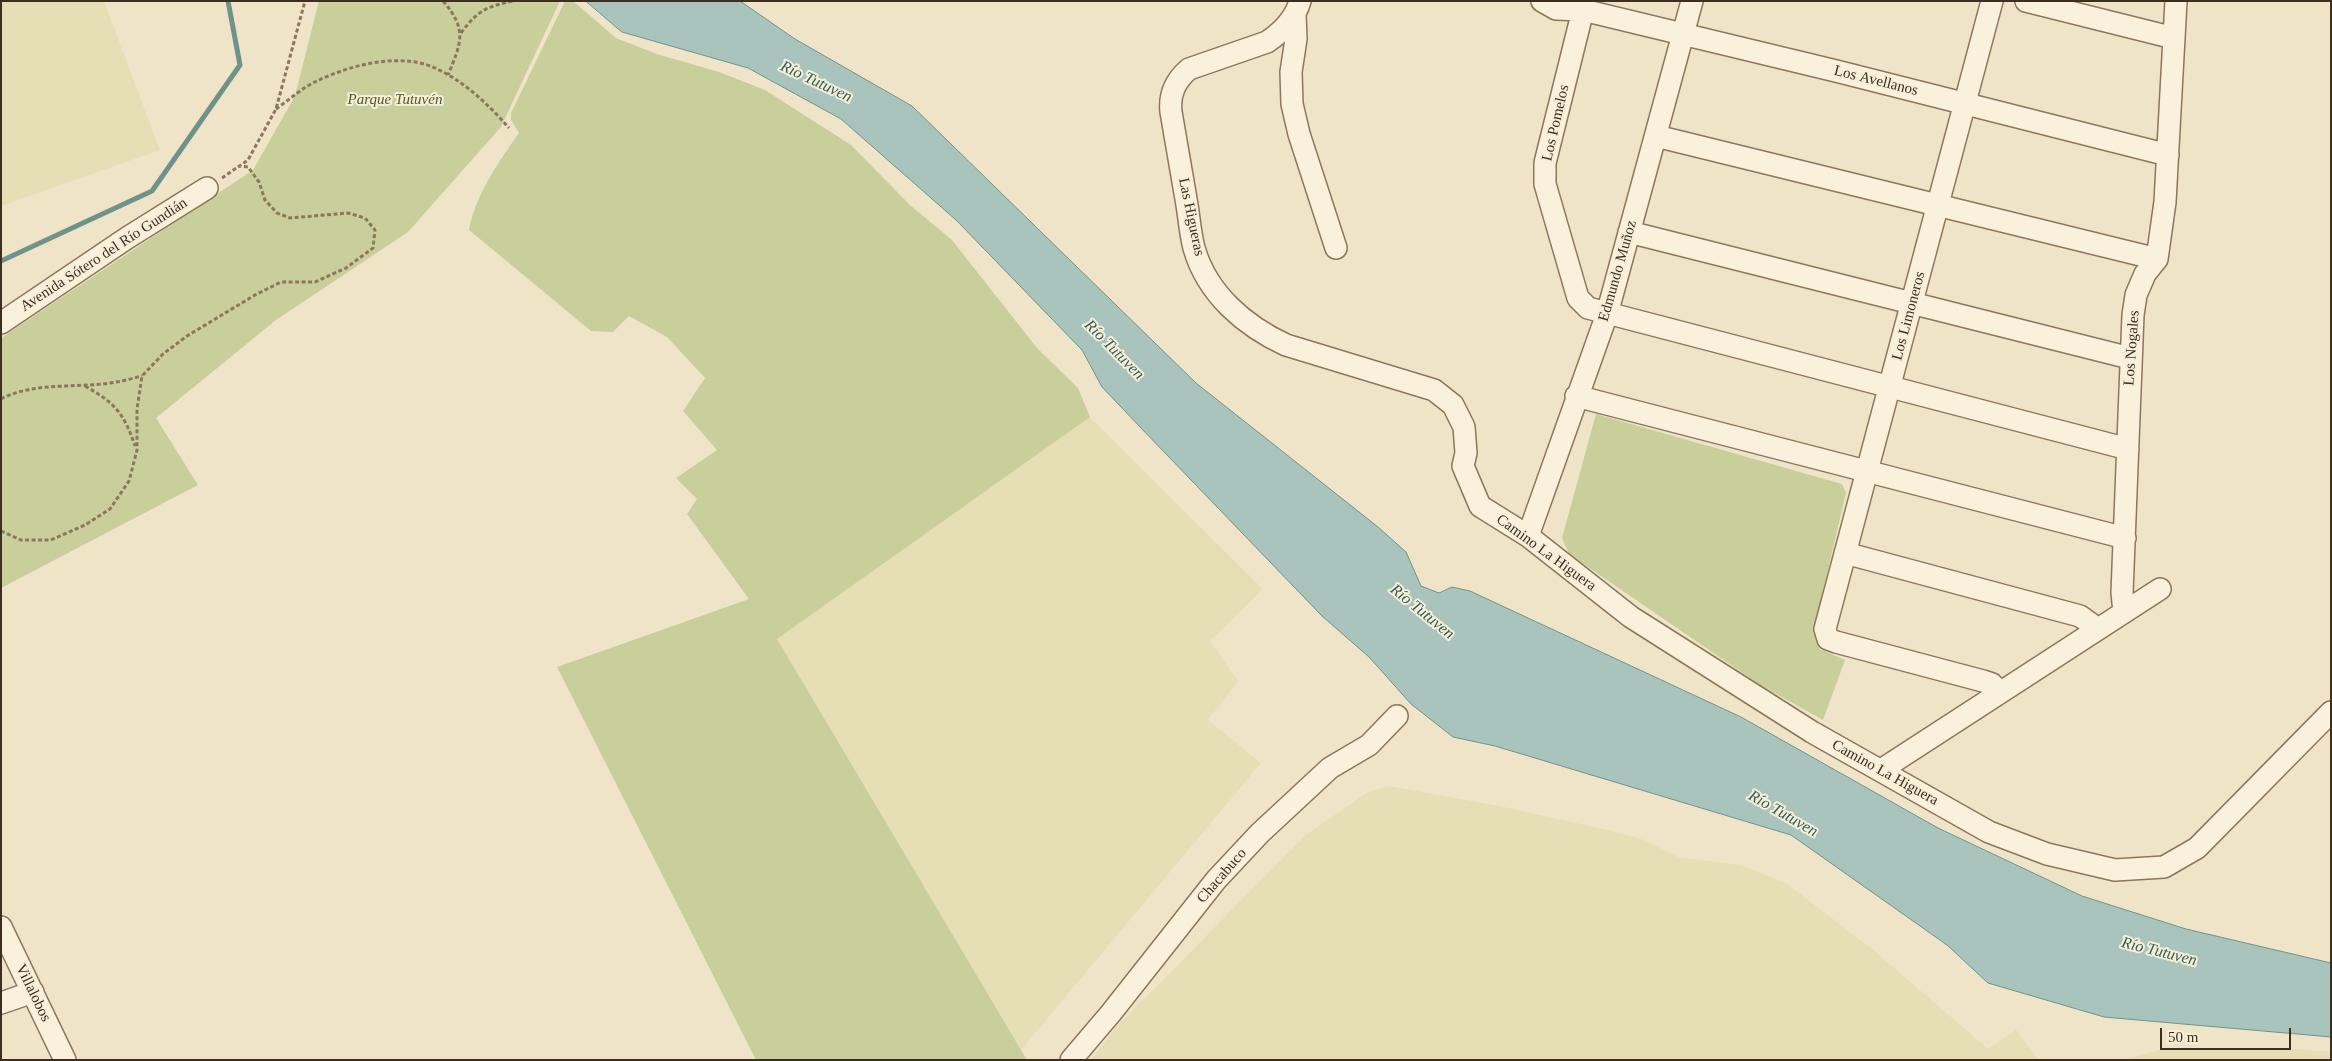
<!DOCTYPE html>
<html>
<head>
<meta charset="utf-8">
<style>
  body { margin:0 }
  #map { position:relative; width:2332px; height:1061px; overflow:hidden; background:#f0e4c8; font-family:"Times New Roman",serif }
  canvas { display:block }
  .frame { position:absolute; inset:0; border:2px solid #3d2e20; pointer-events:none }
  .scale { position:absolute; left:2160px; top:1028px; width:131px; height:22px; box-sizing:border-box; border:2px solid #3d2e20; border-top:0; padding-left:6px; font-size:15px; line-height:18px; white-space:nowrap; color:#3d2e20; -webkit-text-stroke:4px #f7eed8; paint-order:stroke }
</style>
</head>
<body>
<div id="map">
<canvas width="2332" height="1061"></canvas>
<div class="frame"></div>
<div class="scale">50 m</div>
</div>
<script>
const g = document.querySelector('canvas').getContext('2d');
g.lineJoin = 'round';
function fillPath(path, color) { g.fillStyle = color; g.fill(path, 'evenodd'); }
function strokePath(path, color, width, dash) { g.strokeStyle = color; g.lineWidth = width; g.lineCap = dash ? 'butt' : 'round'; g.setLineDash(dash || []); g.stroke(path); }
function write(font, color, halo, rows, align = 'center') {
  g.font = font + ' "Times New Roman",serif'; g.lineWidth = 4; g.setLineDash([]); g.textBaseline = 'middle'; g.strokeStyle = halo; g.fillStyle = color; for (const [text, x, y, turn = 0] of rows) {
    g.save(); g.translate(x, y); g.rotate((+turn || 0) * Math.PI / 180); g.textAlign = isNaN(turn) ? turn : align; if (halo) g.strokeText(text, 0, 0); g.fillText(text, 0, 0); g.restore();
  }
}
fillPath(new Path2D(`
  M 1,1 L 104,1 L 160,150 L 1,206 Z
  M 1090,417 L 1263,589 L 1210,641 L 1238,681 L 1208,720 L 1261,763 L 1021,1050 L 776,639 Z
  M 1389,786 L 1499,806 L 1608,830 L 1644,840 L 1678,857 L 1740,865 L 1786,883 L 1877,953 L 1988,1049 L 2016,1030 L 2039,1060 L 1091,1060 L 1117,1026 L 1307,834 L 1368,792 Z
  M 2282,1048 L 2331,1052 L 2331,1060 L 2122,1060 L 2163,1049 Z`), '#e6deb5');
fillPath(new Path2D(`
  M 319,1 L 560,1 L 501,127 L 408,232 L 276,320 L 156,418 L 198,485 L 1,588 L 1,338 L 253,170 L 295,96 Z
  M 565,1 L 573,1 L 616,38 L 657,54 L 719,72 L 765,90 L 851,145 L 910,205 L 952,240 L 1037,348 L 1078,388 L 1090,417 L 777,639 L 1027,1060 L 756,1060 L 557,667 L 749,599 L 687,514 L 697,499 L 676,478 L 717,450 L 683,411 L 705,378 L 667,337 L 629,316 L 613,332 L 591,331 L 469,230 C 475,196 499,161 519,133 L 511,120 L 511,113 Z
  M 1596,414 L 1842,484 L 1846,493 L 1814,629 L 1820,649 L 1845,660 L 1823,720 L 1760,685 L 1569,554 L 1562,538 Z`), '#c9cf9b');
const water = new Path2D(`
  M 586,1 L 740,1 L 795,39 L 912,106 L 1196,383 L 1378,527 L 1406,552 L 1421,586 L 1439,593 L 1452,587 L 1470,591 L 1741,717 L 1938,828 L 2082,896 L 2186,929 L 2331,963 L 2331,1037 L 2104,1017 L 1988,983 L 1947,945 L 1791,835 L 1495,746 L 1453,737 L 1411,704 L 1369,657 L 1322,616 L 1141,428 L 1102,387 L 1082,350 L 956,220 L 841,119 L 748,68 L 622,32 Z`);
fillPath(water, '#a9c4bc');
strokePath(water, '#6f938a', 1);
strokePath(new Path2D(`
  M 1,261 L 152,191 L 240,65 L 228,1`), '#6f938a', 5);
const minor = new Path2D(`
  M 1300,1 C 1295,19 1282,32 1267,42 L 1189,69 C 1175,81 1169,94 1171,112 C 1176,141 1181,170 1186,199 C 1189,215 1190,233 1194,248 C 1207,294 1245,326 1286,345 L 1434,390 L 1453,405 L 1464,427 L 1466,453 L 1463,466 L 1480,506 L 1528,536 L 1631,617 L 1812,732 L 1989,832 L 2047,854 L 2115,870 L 2164,867 L 2197,848 L 2331,712
  M 1542,1 L 1556,9 L 1583,10 L 1836,71 L 2168,155
  M 1583,1 L 1583,10 L 1545,163 L 1545,184 L 1578,298 L 1588,308 L 2128,449
  M 1992,1 L 1825,629 L 1828,639 L 1836,642 L 1983,681 L 1992,684 L 1999,693
  M 2026,1 L 2174,38
  M 1295,14 L 1296,39 L 1291,72 L 1292,104 L 1299,134 L 1336,248
  M 1656,136 L 2157,259
  M 1629,232 L 2130,358
  M 1,323 L 127,238 L 207,188
  M 1576,396 L 2125,538
  M 1528,536 L 1607,314 L 1692,1
  M 1845,553 L 2080,616 L 2098,629
  M 2124,612 L 2122,593 L 2133,315 L 2136,295 L 2145,274 L 2157,259 L 2165,202 L 2176,1
  M 1881,770 L 2160,589
  M 1,927 L 65,1060
  M 1,1003 L 33,992
  M 1071,1060 L 1111,1013 L 1216,880 L 1260,833 L 1330,768 L 1369,745 L 1397,716`);
strokePath(minor, '#8d765c', 24);
strokePath(new Path2D(`
  M 443,1 C 468,30 461,43 448,75
  M 461,33 C 478,10 486,7 513,1
  M 276,109 C 289,100 303,87 317,81 C 350,65 400,52 435,68 C 464,81 489,105 509,128
  M 222,178 L 248,160 L 276,109 L 305,1
  M 85,386 C 115,403 124,413 135,446
  M 1,399 C 35,381 79,389 116,382 C 124,381 133,378 142,376
  M 1,531 L 21,540 L 51,540 L 85,525 L 110,509 L 129,481 L 137,450 L 137,409 L 142,376 L 163,354 L 187,336 L 255,295 L 281,282 L 315,282 L 346,268 L 373,248 L 375,230 L 365,218 L 348,213 L 290,218 L 277,213 L 265,200 L 259,182 L 248,167 L 239,166`), '#8d765c', 3, [4, 2.5]);
strokePath(minor, '#faf1dc', 21);
write('15px', '#3d2e20', '#f7eed8', [
  ["Los Avellanos",1876,81,14],
  ["Los Pomelos",1556,123,-77],
  ["Las Higueras",1191,217,78],
  ["Avenida Sótero del Río Gundián",104,255,-33],
  ["Edmundo Muñoz",1618,271,-74],
  ["Los Limoneros",1909,316,-75],
  ["Los Nogales",2132,348,-86],
  ["Camino La Higuera",1546,553,36],
  ["Camino La Higuera",1885,773,29],
  ["Chacabuco",1222,876,-49],
  ["Villalobos",33,993,64]
]);
write('italic 15px', '#4d5a26', '#f7eed8', [
  ["Parque Tutuvén",395,100]
]);
write('italic 16px', '#2f5d5a', '#f7eed8', [
  ["Río Tutuven",816,82,25],
  ["Río Tutuven",1114,350,45],
  ["Río Tutuven",1422,612,39],
  ["Río Tutuven",1783,814,30],
  ["Río Tutuven",2159,952,14]
]);
</script>
</body>
</html>
